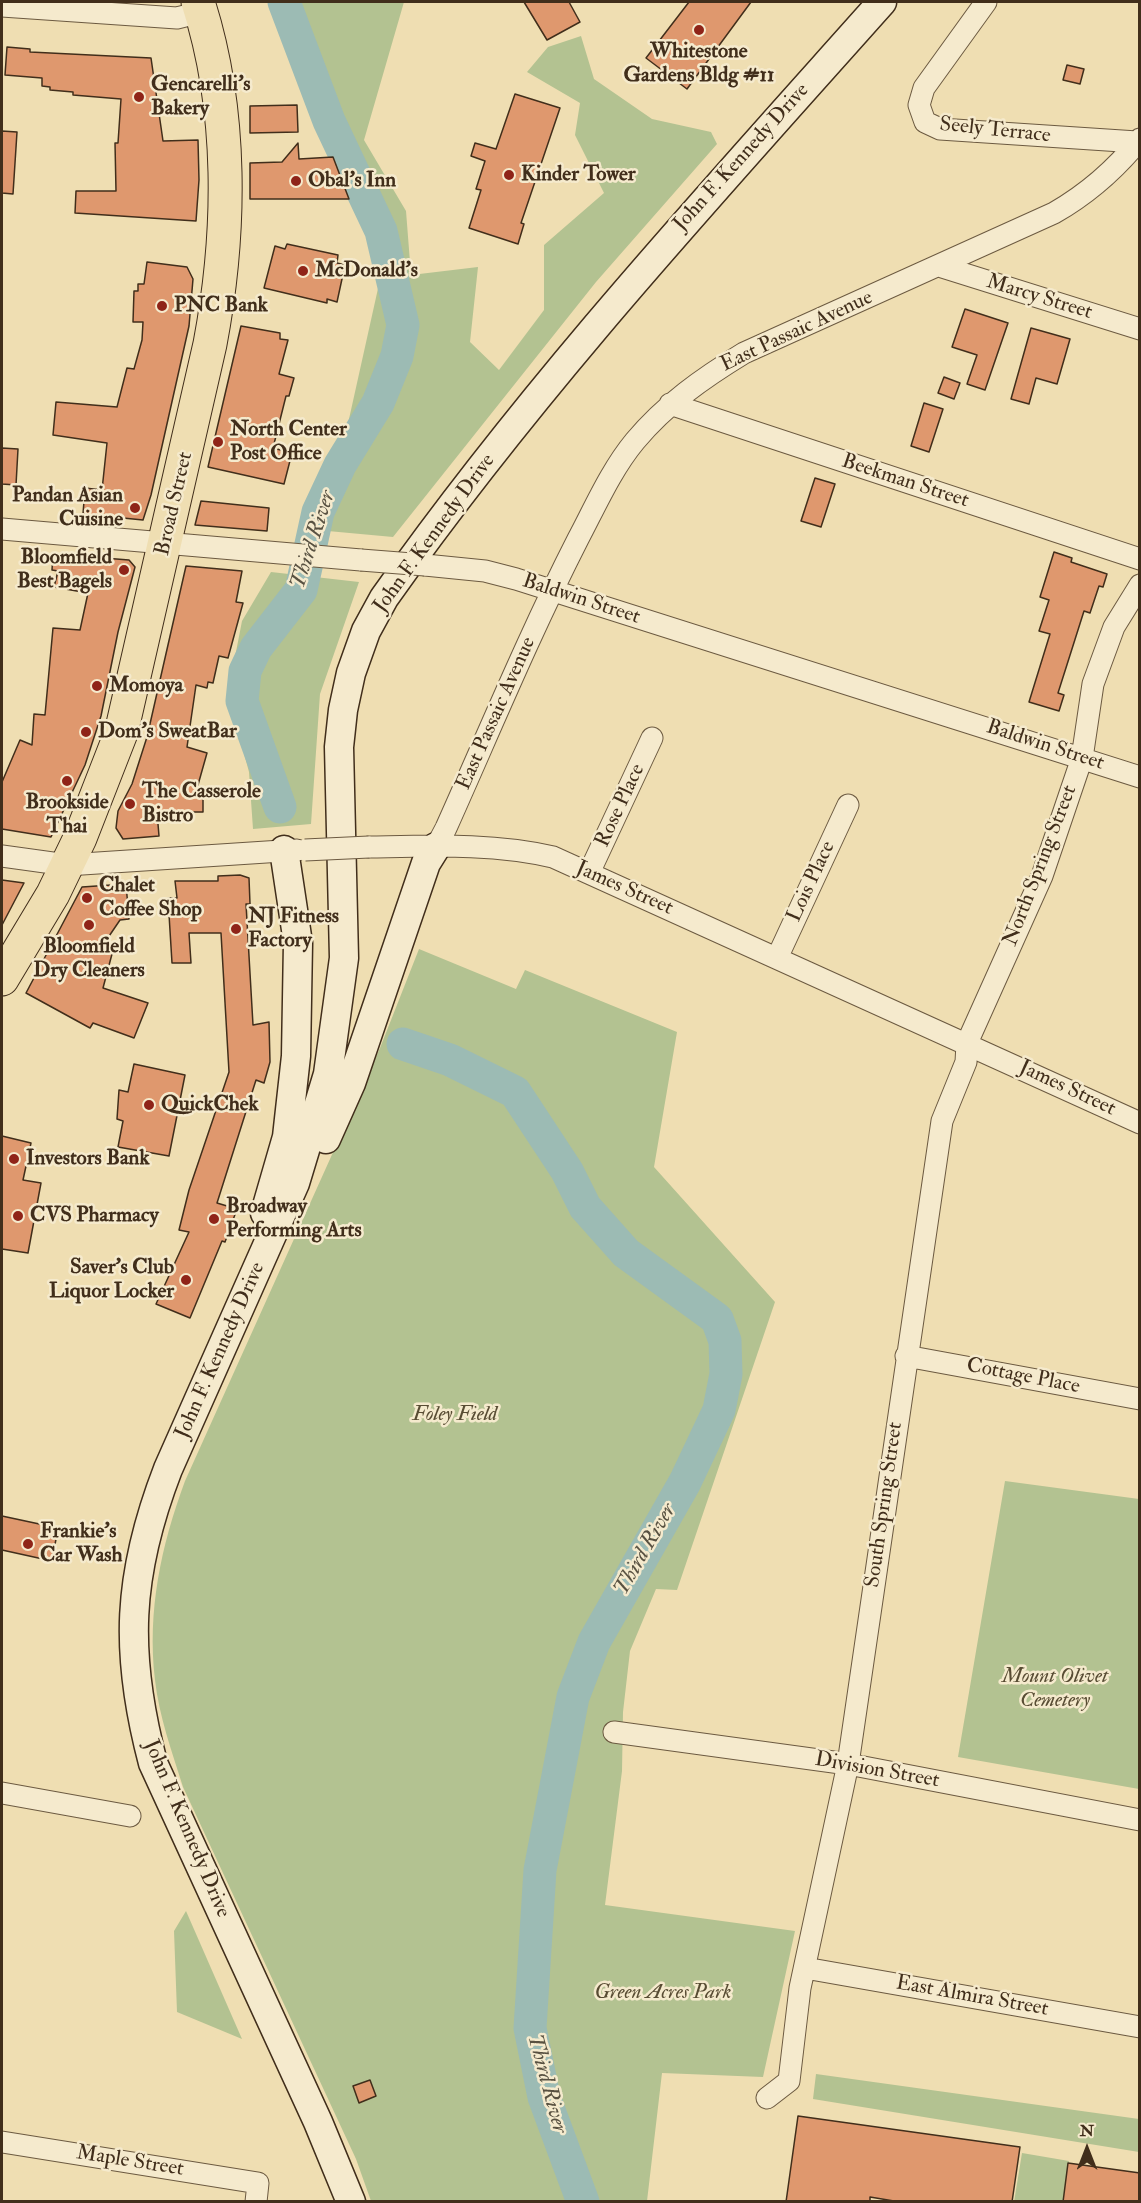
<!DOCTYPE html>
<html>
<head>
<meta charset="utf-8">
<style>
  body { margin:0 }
  #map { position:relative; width:1141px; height:2203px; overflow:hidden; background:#efdeb2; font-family:"IM FELL Double Pica",serif }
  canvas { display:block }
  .frame { position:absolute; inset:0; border:3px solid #412e1b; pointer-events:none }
  .north { position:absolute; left:1057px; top:2119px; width:60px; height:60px; -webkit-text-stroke:4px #f5eacd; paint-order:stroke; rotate:0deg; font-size:16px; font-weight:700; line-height:24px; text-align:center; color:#412e1b }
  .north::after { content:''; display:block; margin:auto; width:21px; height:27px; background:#412e1b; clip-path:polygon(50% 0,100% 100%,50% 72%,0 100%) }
</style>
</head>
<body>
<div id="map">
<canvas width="1141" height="2203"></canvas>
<div class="frame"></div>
<div class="north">N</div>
</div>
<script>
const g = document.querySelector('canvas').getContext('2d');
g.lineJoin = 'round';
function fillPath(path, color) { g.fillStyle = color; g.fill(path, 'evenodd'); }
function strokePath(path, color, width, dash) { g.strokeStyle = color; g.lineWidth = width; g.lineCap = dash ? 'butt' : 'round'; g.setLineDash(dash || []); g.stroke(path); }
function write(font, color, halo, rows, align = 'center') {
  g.font = font + ' "IM FELL Double Pica",serif'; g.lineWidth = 5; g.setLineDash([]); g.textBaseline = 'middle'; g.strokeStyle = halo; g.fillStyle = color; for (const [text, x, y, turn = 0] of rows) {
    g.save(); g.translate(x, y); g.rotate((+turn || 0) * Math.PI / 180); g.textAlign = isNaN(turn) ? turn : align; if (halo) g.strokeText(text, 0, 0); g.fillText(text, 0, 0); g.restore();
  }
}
fillPath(new Path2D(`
  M 276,2 L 404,2 L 364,140 L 406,211 L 411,275 L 478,267 L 470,342 L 499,370 L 544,310 L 544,245 L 604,193 L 575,135 L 580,103 L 527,72 L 548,47 L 581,36 L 594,79 L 652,119 L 711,132 L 717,144 L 596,282 L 393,537 L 306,529 L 347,428 L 381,275 L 335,147 Z
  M 271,572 L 359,582 L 320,694 L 311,824 L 253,829 L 249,772 L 228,693 L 242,621 Z
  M 419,949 L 516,989 L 525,970 L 677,1032 L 654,1167 L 775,1302 L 677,1590 L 656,1589 L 630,1651 L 623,1712 L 622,1771 L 605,1905 L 795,1931 L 763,2077 L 662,2073 L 647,2201 L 371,2201 L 356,2159 L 183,1787 C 172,1752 159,1716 155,1680 C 147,1611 161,1546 185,1481 L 380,1048 Z
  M 1005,1481 L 1139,1499 L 1139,1789 L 958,1757 Z
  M 186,1911 L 242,2039 L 177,2012 L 174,1931 Z
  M 816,2074 L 1139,2119 L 1139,2152 L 813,2099 Z
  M 1022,2153 L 1069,2161 L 1063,2201 L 1014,2202 Z`), '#b3c291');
strokePath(new Path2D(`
  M 280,807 L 242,701 L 245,671 L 256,648 L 301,590 L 318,512 L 340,465 L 378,403 L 397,356 L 403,325 L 381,231 L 329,121 L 284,2
  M 403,1044 L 450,1060 L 515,1092 L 567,1171 L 585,1207 L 626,1253 L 717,1319 L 725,1341 L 726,1374 L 719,1410 L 685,1482 L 594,1642 L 573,1697 L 540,1870 L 530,2028 L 544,2097 L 583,2202`), '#9cbbb4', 33);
const building = new Path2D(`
  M 524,2 L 569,2 L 580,22 L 547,40 Z
  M 689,2 L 751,2 L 687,89 L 646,58 Z
  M 7,47 L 30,49 L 30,52 L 151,58 L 163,141 L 198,140 L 199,180 L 196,221 L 75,213 L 76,191 L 116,191 L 115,143 L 118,143 L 121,99 L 73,95 L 73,92 L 50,90 L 50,87 L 42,86 L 42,78 L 5,75 Z
  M 1067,65 L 1084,69 L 1080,84 L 1063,80 Z
  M 515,94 L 560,108 L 521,223 L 524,224 L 518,244 L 469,228 L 481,190 L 476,189 L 485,161 L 471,156 L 475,143 L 496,149 Z
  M 297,105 L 298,132 L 250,133 L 250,106 Z
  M 2,131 L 17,132 L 13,194 L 2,193 Z
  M 298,143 L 299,159 L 333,157 L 349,199 L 250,199 L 250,163 L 282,162 Z
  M 287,244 L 338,255 L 337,263 L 345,265 L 337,302 L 327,299 L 327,303 L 264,288 L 275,246 L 285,249 Z
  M 147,262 L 187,267 L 193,279 L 189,326 L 151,495 L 143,520 L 83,514 L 85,488 L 102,490 L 107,443 L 53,435 L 56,402 L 117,407 L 127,368 L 134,369 L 142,340 L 143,322 L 133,322 L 134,291 L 138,291 L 138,284 L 144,284 Z
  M 965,309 L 1008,323 L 985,390 L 967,384 L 977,355 L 952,347 Z
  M 241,326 L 280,333 L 280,339 L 288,340 L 279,374 L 294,378 L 289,396 L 286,396 L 273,448 L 292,453 L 284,484 L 208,467 Z
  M 1031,328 L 1070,339 L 1057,384 L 1036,378 L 1029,404 L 1011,399 Z
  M 944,377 L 960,383 L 954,399 L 938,393 Z
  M 924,403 L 943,409 L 929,452 L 911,446 Z
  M 2,448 L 18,449 L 16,485 L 2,484 Z
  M 815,478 L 835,484 L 821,527 L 801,521 Z
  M 201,501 L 269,508 L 267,531 L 195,525 Z
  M 1054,552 L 1072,558 L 1071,562 L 1107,574 L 1103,587 L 1099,586 L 1090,613 L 1084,611 L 1058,693 L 1064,695 L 1059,711 L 1029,702 L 1050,634 L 1039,631 L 1049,600 L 1040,597 Z
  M 53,554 L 129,560 L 135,567 L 118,632 L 101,716 L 85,765 L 51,837 L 2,829 L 2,782 L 20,740 L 32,745 L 34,714 L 45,715 L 53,628 L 80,630 L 88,593 L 54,587 L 58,571 L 52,570 Z
  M 186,566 L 242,571 L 236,602 L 243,603 L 228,658 L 219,656 L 213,683 L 208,682 L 207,688 L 196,685 L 187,747 L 207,753 L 196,792 L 203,792 L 203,812 L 157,812 L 159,836 L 123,839 L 116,828 L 118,811 L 132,784 L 147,737 Z
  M 240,875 L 249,878 L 250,904 L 246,904 L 253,1025 L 269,1022 L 270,1062 L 264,1083 L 256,1080 L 217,1203 L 237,1209 L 225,1242 L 222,1241 L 190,1318 L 156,1304 L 189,1232 L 179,1230 L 189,1190 L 229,1072 L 221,933 L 189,933 L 191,963 L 172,963 L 168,898 L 177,898 L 175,881 L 218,881 L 218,876 Z
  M 2,880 L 24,883 L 2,925 Z
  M 126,884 L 129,919 L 120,920 L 101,948 L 112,954 L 103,988 L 148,1003 L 134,1038 L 93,1023 L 90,1028 L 26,993 L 82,887 Z
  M 134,1064 L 185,1075 L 169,1156 L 118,1147 L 123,1121 L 117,1119 L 119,1090 L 128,1092 Z
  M 2,1136 L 31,1143 L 23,1180 L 41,1183 L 28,1253 L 2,1249 Z
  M 2,1516 L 58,1528 L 52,1561 L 2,1550 Z
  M 370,2080 L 376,2096 L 359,2103 L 353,2086 Z
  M 798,2116 L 1020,2147 L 1012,2202 L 900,2202 L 870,2197 L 870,2202 L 786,2202 Z
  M 1068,2163 L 1140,2173 L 1140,2202 L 1063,2202 Z`);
fillPath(building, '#df986e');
strokePath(building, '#412e1b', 1.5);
const minor = new Path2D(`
  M 986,2 L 924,88 L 919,105 L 925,122 L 940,129 L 1137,142
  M 2,6 L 177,18 L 201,12
  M 939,266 L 1140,329
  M 670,404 L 1140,559
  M 2,529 L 361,560
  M 425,565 L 485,571 L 516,579 L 1140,777
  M 369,847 C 430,846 494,843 553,857 L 1140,1123
  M 436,847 L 446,828 C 489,732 530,633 578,539 C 595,507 611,470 635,441 C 666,404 703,378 744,353 L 1054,213 C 1089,193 1115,170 1140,139
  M 2,856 L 67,865 L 297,850
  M 589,873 L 652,738
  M 777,958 L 848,805
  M 906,1356 L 1140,1399
  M 614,1732 L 848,1764 L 1140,1820
  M 2,1793 L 130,1816
  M 805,1968 L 1140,2027
  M 767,2098 L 789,2081 L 800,1988 L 848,1764 L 942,1121 L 966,1062 L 967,1043 L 1042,876 L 1082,758 L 1093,684 L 1114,627 L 1140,585
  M 2,2142 L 258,2183 L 256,2202`);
const secondary = new Path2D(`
  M 326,1139 L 351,1083 L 426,863 L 436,847
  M 265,1213 L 287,1137 L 296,1056 L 298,943 L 284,850
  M 351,2202 L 318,2122 L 153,1763 C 124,1653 127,1575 168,1469 L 295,1183 L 328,1074 L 344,958 L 339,747 L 343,710 L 351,673 L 366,631 L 384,598 C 534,386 710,195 882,2`);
const primary = new Path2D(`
  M 2,979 L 53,894 L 80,838 L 121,733 L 210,344 C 231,233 233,111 198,2`);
strokePath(minor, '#6c5a41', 23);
strokePath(secondary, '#412e1b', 31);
strokePath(primary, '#412e1b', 35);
strokePath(minor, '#f5eacd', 21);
strokePath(secondary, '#f5eacd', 28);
strokePath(primary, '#efdeb2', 33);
const minorBridge = new Path2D(`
  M 361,560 L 425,565
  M 305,850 L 369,847`);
strokePath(minorBridge, '#6c5a41', 23, []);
strokePath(minorBridge, '#f5eacd', 21);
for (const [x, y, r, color] of [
  [699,30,6,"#8f2418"],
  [139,97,6,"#8f2418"],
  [509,175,6,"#8f2418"],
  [296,181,6,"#8f2418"],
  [303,271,6,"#8f2418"],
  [162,306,6,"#8f2418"],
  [218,442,6,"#8f2418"],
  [135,508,6,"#8f2418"],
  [124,570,6,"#8f2418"],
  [97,686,6,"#8f2418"],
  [86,732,6,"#8f2418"],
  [67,781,6,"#8f2418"],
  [130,804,6,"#8f2418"],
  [87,898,6,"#8f2418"],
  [89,925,6,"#8f2418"],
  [236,929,6,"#8f2418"],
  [149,1105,6,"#8f2418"],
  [14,1159,6,"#8f2418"],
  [18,1216,6,"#8f2418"],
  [214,1219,6,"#8f2418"],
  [186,1280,6,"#8f2418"],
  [28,1544,6,"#8f2418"]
]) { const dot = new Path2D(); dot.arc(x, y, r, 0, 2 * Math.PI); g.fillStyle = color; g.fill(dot); strokePath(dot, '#f5eacd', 2); }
write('bold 21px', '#412e1b', '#f5eacd', [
  ["Whitestone",699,52,"center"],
  ["Gardens Bldg #11",699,76,"center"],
  ["Gencarelli's",151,85],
  ["Bakery",151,109],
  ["Kinder Tower",521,175],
  ["Obal's Inn",308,181],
  ["McDonald's",315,271],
  ["PNC Bank",174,306],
  ["North Center",230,430],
  ["Post Office",230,454],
  ["Pandan Asian",123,496,"right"],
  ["Cuisine",123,520,"right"],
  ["Bloomfield",112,558,"right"],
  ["Best Bagels",112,582,"right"],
  ["Momoya",109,686],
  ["Dom's SweatBar",98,732],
  ["The Casserole",142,792],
  ["Bistro",142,816],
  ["Brookside",67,803,"center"],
  ["Thai",67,827,"center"],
  ["Chalet",99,886],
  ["Coffee Shop",99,910],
  ["NJ Fitness",248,917],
  ["Factory",248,941],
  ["Bloomfield",89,947,"center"],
  ["Dry Cleaners",89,971,"center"],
  ["QuickChek",161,1105],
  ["Investors Bank",26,1159],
  ["Broadway",226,1207],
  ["Performing Arts",226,1231],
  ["CVS Pharmacy",30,1216],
  ["Saver's Club",174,1268,"right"],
  ["Liquor Locker",174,1292,"right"],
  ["Frankie's",40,1532],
  ["Car Wash",40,1556]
], 'left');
write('21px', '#412e1b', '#f5eacd', [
  ["Seely Terrace",995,131,6],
  ["John F. Kennedy Drive",742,158,-48],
  ["Marcy Street",1039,298,17],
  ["East Passaic Avenue",797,332,-25],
  ["Beekman Street",905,482,18],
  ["Broad Street",175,504,-77],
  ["John F. Kennedy Drive",435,534,-54],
  ["Baldwin Street",581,600,18],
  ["East Passaic Avenue",497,714,-66],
  ["Baldwin Street",1045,746,18],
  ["Rose Place",621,806,-65],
  ["North Spring Street",1041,866,-69],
  ["Lois Place",812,882,-65],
  ["James Street",624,889,24],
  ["James Street",1067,1089,25],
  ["John F. Kennedy Drive",221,1351,-66],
  ["Cottage Place",1023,1377,11],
  ["South Spring Street",885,1505,-82],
  ["Division Street",877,1771,10],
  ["John F. Kennedy Drive",186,1829,67],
  ["East Almira Street",972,1997,10],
  ["Maple Street",130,2162,9]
]);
write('italic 21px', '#584c33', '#f5eacd', [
  ["Foley Field",455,1415],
  ["Mount Olivet",1055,1677],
  ["Cemetery",1055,1701],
  ["Green Acres Park",663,1993]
]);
write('italic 22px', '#585141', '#f5eacd', [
  ["Third River",314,540,-72],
  ["Third River",646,1550,-60],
  ["Third River",546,2084,75]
]);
</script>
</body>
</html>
